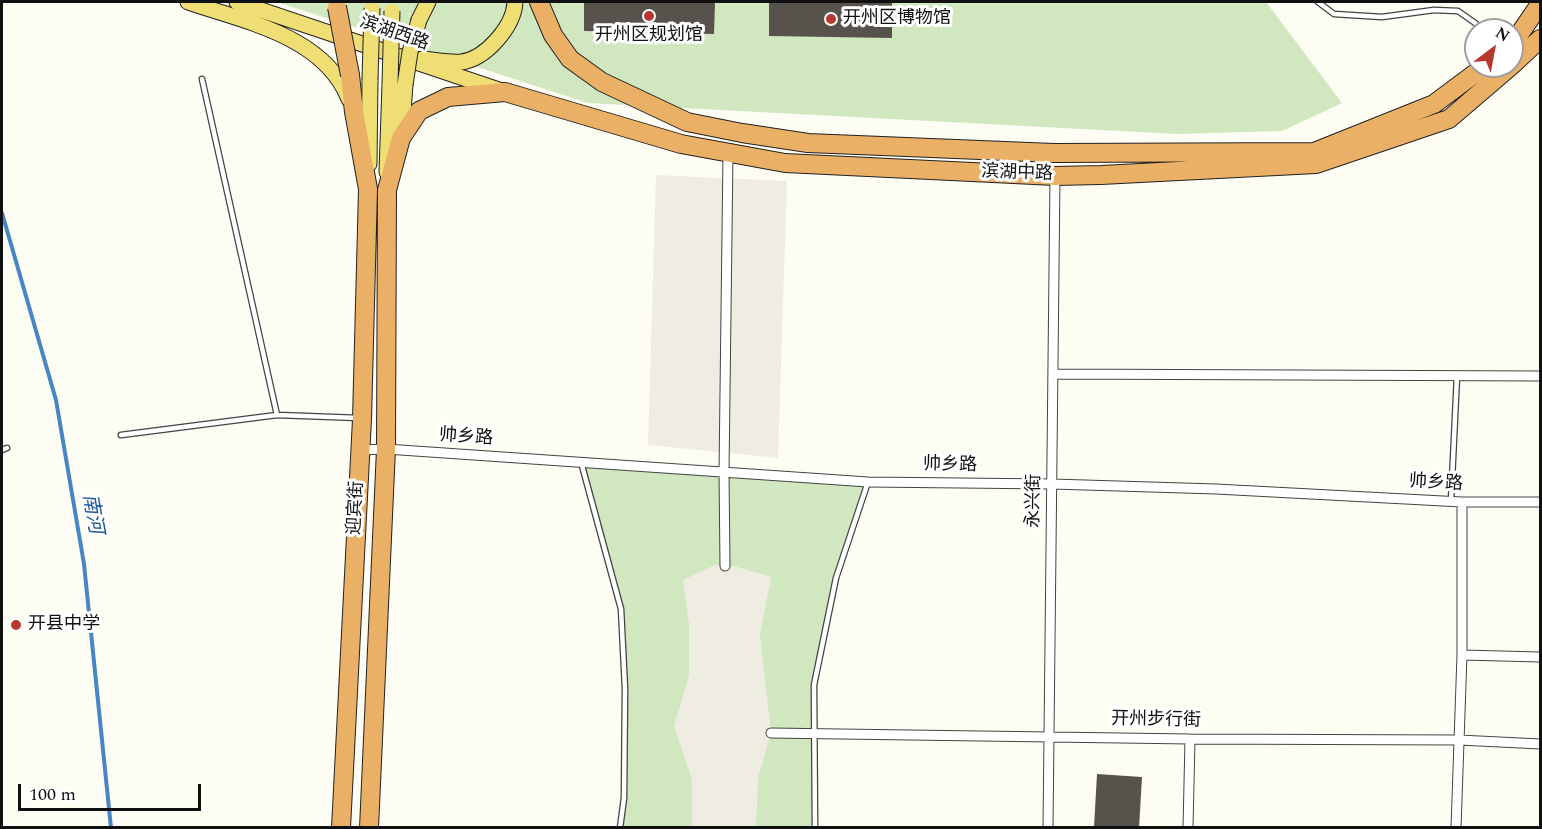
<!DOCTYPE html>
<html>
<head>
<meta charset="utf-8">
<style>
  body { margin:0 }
  #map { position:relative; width:1542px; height:829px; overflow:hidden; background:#fefdf4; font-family:Spectral,serif }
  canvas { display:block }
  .frame { position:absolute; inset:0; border:3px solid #101010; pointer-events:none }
  .north { position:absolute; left:1464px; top:18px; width:60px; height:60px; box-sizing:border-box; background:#fff; border:2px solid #9f9f9f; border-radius:50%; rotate:32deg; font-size:16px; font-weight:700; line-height:24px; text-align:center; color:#101010 }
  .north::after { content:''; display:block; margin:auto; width:21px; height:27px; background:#b83830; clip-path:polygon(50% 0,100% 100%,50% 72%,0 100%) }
  .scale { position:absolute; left:18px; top:784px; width:183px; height:27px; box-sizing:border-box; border:3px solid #101010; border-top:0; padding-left:8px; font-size:18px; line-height:21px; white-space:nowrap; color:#101010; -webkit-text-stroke:4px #fff; paint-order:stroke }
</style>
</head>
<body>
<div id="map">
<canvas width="1542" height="829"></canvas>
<div class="frame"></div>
<div class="north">N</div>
<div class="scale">100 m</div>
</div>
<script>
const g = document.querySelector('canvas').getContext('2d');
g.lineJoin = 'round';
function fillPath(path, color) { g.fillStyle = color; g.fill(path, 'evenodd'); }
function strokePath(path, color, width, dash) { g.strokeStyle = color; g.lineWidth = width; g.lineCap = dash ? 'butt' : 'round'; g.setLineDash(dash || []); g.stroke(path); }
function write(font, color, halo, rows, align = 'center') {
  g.font = font + ' Spectral,"Noto Sans SC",serif'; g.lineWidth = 6; g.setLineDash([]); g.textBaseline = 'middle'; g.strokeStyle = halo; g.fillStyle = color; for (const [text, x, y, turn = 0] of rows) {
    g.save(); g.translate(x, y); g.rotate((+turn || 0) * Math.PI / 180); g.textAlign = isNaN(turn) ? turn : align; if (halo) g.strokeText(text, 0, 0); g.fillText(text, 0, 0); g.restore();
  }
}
fillPath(new Path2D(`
  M 277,2 L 1266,2 L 1342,103 L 1282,131 L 1177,134 L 588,103 Z
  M 581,462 L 868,482 L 836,578 L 814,685 L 815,827 L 620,827 L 624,798 L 625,689 L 621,609 Z`), '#d0e7bf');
fillPath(new Path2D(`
  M 656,175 L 787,181 L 778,458 L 648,445 Z
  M 715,565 L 734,566 L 771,577 L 760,635 L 771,733 L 758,778 L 756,827 L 692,827 L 692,780 L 674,726 L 689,676 L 689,624 L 683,580 Z`), '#efede2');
strokePath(new Path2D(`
  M 2,213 L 56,400 L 84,564 L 111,828`), '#4786c5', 4);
fillPath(new Path2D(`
  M 584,2 L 715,2 L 714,34 L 584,31 Z
  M 769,2 L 892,2 L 892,38 L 769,36 Z
  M 1097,774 L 1142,777 L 1139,828 L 1094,827 Z`), '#58524d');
const lane = new Path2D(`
  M 1318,2 L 1334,14 L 1382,17 L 1434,10 L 1458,11 L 1485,30
  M 202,79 L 277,415
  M 121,435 L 277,415 L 359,418
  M 2,450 L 7,448
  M 581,462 L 621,609 L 625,689 L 624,798 L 620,828
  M 1451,501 L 1457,376
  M 815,828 L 814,685 L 836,578 L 868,482`);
const street = new Path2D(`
  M 1053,374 L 1540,376
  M 360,450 L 386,449 L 868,482 L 1052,484 L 1216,489 L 1462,502 L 1540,502
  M 725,566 L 724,472 L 728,154
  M 1462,655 L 1540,657
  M 771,733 L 1190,739 L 1459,740 L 1540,744
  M 1048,828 L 1055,176
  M 1188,828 L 1190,739
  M 1456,828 L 1462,655 L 1462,502`);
const primary = new Path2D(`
  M 188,2 C 246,22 324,36 349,99
  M 237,2 L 502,91
  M 419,20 L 428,2
  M 422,59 C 435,60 449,63 461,62 C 486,59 514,26 515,2
  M 401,138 L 405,85
  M 369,164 L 370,80
  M 387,172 L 390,84`);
const highway = new Path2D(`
  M 539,2 L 553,35 L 570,59 L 602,82 L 687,122 L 742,133 L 808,143 L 1054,153 L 1314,152 L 1434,104 L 1485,66
  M 1512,45 L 1540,4
  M 1512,65 L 1540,39
  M 341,828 L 362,419 L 368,189 L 354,112 L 350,75
  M 369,828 L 386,449 L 387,190 L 401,138 L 419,111 L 448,97 L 505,92 L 681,144 L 785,163 L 1055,176 L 1101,175 L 1316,164 L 1449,119 L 1511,66`);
strokePath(lane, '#434343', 7);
strokePath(street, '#434343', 11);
strokePath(primary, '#212121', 17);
strokePath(highway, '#212121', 20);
strokePath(lane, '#fff', 4.5);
strokePath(street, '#fff', 9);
strokePath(primary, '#efde73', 15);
strokePath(highway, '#eab066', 18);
const primaryBridge = new Path2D(`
  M 370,80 L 372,8
  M 390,84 L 392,11
  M 405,85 L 410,52 L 419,20`);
const highwayBridge = new Path2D(`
  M 337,7 L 350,75`);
strokePath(primaryBridge, '#212121', 17, []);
strokePath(highwayBridge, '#212121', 20, []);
strokePath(primaryBridge, '#efde73', 15);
strokePath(highwayBridge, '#eab066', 18);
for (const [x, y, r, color] of [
  [649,16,6,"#b83830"],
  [831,19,6,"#b83830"],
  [16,625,6,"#b83830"]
]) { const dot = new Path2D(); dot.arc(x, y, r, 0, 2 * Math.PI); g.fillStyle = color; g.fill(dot); strokePath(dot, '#fff', 2); }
write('18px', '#101010', '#fff', [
  ["开州区博物馆",843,19],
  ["开州区规划馆",649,36,"center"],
  ["开县中学",28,625]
], 'left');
write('18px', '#101010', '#fff', [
  ["滨湖西路",394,34,19],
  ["滨湖中路",1017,174,2],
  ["帅乡路",466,438,4],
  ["帅乡路",950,466,1],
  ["帅乡路",1436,484,3],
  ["永兴街",1035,501,-89],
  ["迎宾街",357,508,-87],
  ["开州步行街",1156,721,1]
]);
write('italic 20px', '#20589b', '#fff', [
  ["南河",91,514,80]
]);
</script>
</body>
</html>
